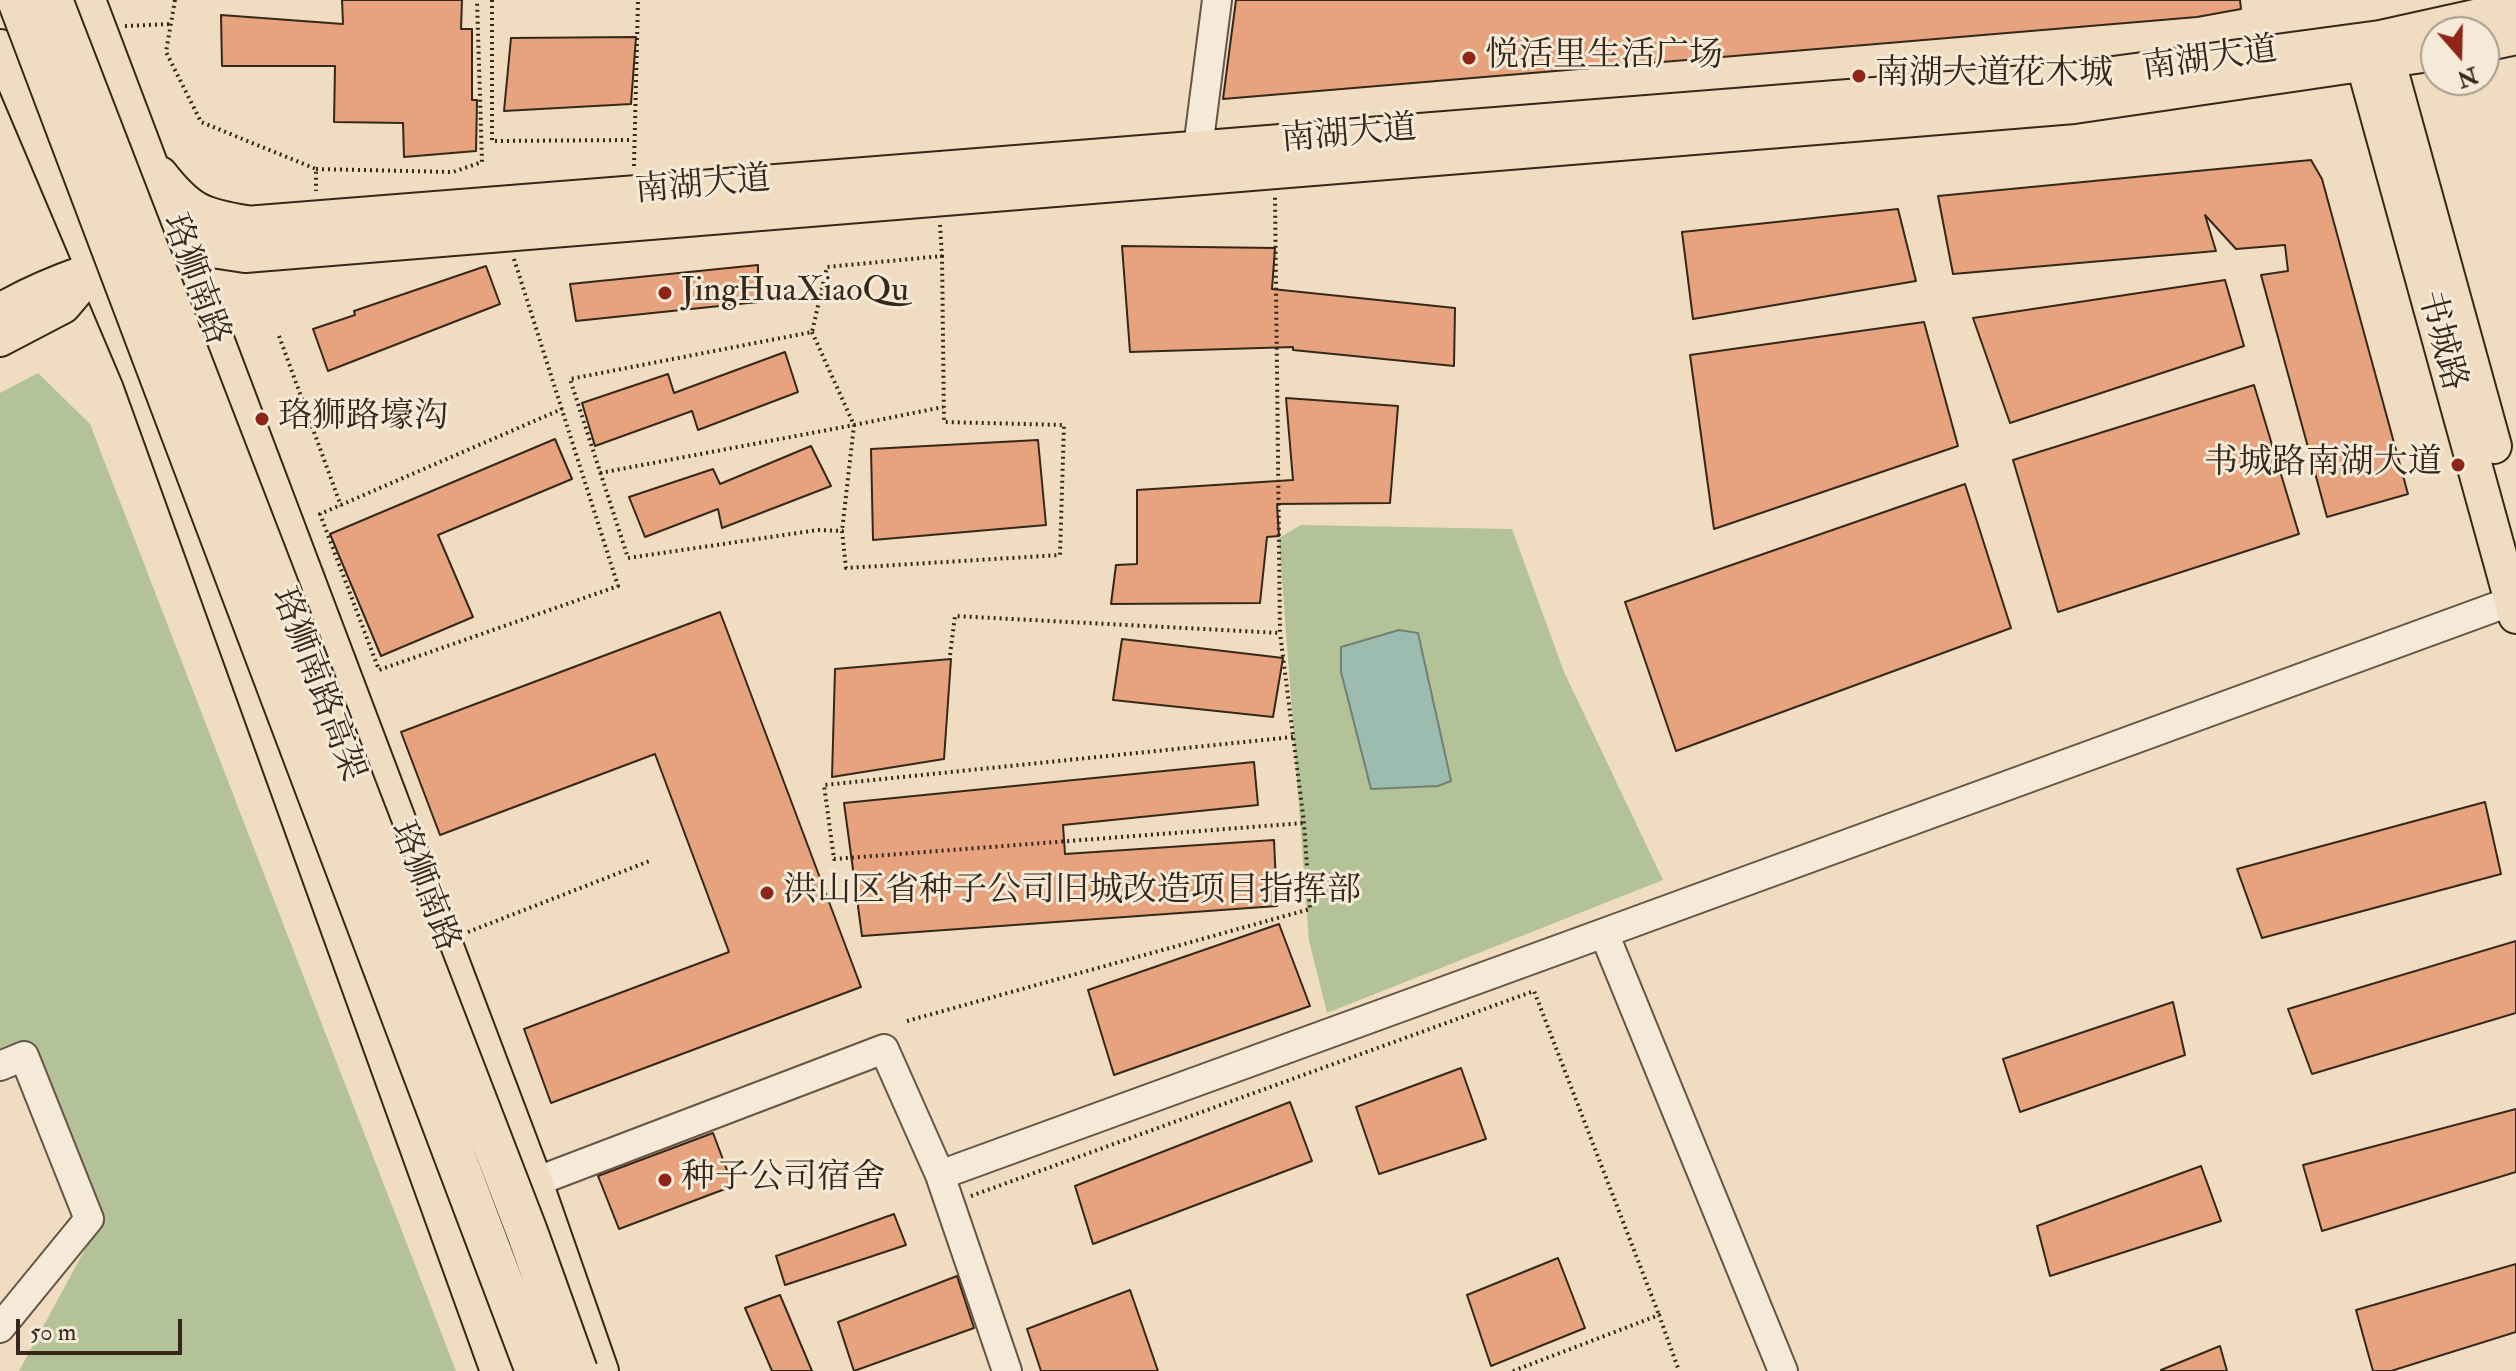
<!DOCTYPE html>
<html>
<head>
<meta charset="utf-8">
<style>
  body { margin:0 }
  #map { position:relative; width:2516px; height:1371px; overflow:hidden; background:#f0ddc1; font-family:"IM FELL Double Pica",serif }
  canvas { display:block }
  .north { position:absolute; left:2420px; top:16px; width:80px; height:80px; box-sizing:border-box; background:#f5e9d7; border:2px solid #a89c8c; border-radius:50%; rotate:160deg; font-size:22px; font-weight:700; line-height:32px; text-align:center; color:#35281b }
  .north::after { content:''; display:block; margin:auto; width:28px; height:36px; background:#8f2418; clip-path:polygon(50% 0,100% 100%,50% 72%,0 100%) }
  .scale { position:absolute; left:16px; top:1319px; width:166px; height:36px; box-sizing:border-box; border:4px solid #35281b; border-top:0; padding-left:10px; font-size:24px; line-height:28px; white-space:nowrap; color:#35281b; -webkit-text-stroke:6px #f5e9d7; paint-order:stroke }
</style>
</head>
<body>
<div id="map">
<canvas width="2516" height="1371"></canvas>
<div class="north">N</div>
<div class="scale">50 m</div>
</div>
<script>
const g = document.querySelector('canvas').getContext('2d');
g.lineJoin = 'round';
function fillPath(path, color) { g.fillStyle = color; g.fill(path, 'evenodd'); }
function strokePath(path, color, width, dash) { g.strokeStyle = color; g.lineWidth = width; g.lineCap = dash ? 'butt' : 'round'; g.setLineDash(dash || []); g.stroke(path); }
function write(font, color, halo, rows, align = 'center') {
  g.font = font + ' "IM FELL Double Pica","Noto Serif SC",serif'; g.lineWidth = 6; g.setLineDash([]); g.textBaseline = 'middle'; g.strokeStyle = halo; g.fillStyle = color; for (const [text, x, y, turn = 0] of rows) {
    g.save(); g.translate(x, y); g.rotate((+turn || 0) * Math.PI / 180); g.textAlign = isNaN(turn) ? turn : align; if (halo) g.strokeText(text, 0, 0); g.fillText(text, 0, 0); g.restore();
  }
}
fillPath(new Path2D(`
  M 38,373 L 90,424 L 456,1371 L 19,1371 L 102,1218 L 32,1043 L 0,1054 L 0,393 Z
  M 1301,525 L 1512,529 L 1564,672 L 1663,880 L 1327,1013 L 1309,941 L 1279,538 Z`), '#b4c297');
const water = new Path2D(`
  M 1399,630 L 1418,633 L 1451,781 L 1438,786 L 1371,789 L 1341,672 L 1341,647 Z`);
fillPath(water, '#9bbcaf');
strokePath(water, '#728174', 2);
const building = new Path2D(`
  M 342,0 L 462,0 L 461,29 L 472,29 L 472,100 L 477,100 L 476,151 L 404,157 L 403,123 L 334,122 L 335,66 L 222,66 L 221,15 L 343,24 Z
  M 1236,0 L 2240,0 L 2241,9 L 2197,17 L 1223,99 Z
  M 636,37 L 631,104 L 504,111 L 511,38 Z
  M 2311,160 L 2322,179 L 2408,494 L 2327,517 L 2261,275 L 2288,271 L 2285,245 L 2236,249 L 2205,215 L 2216,251 L 1953,274 L 1938,196 Z
  M 1898,209 L 1916,281 L 1693,319 L 1682,232 Z
  M 1122,246 L 1275,248 L 1272,289 L 1455,308 L 1454,366 L 1293,350 L 1293,347 L 1130,352 Z
  M 758,265 L 758,302 L 576,321 L 570,284 Z
  M 486,266 L 500,304 L 328,371 L 313,329 L 355,315 L 354,311 Z
  M 2225,280 L 2244,346 L 2010,423 L 1973,318 Z
  M 1924,322 L 1958,446 L 1714,529 L 1690,355 Z
  M 785,352 L 798,392 L 698,430 L 692,411 L 595,446 L 582,403 L 668,374 L 674,393 Z
  M 2254,385 L 2299,534 L 2058,612 L 2013,460 Z
  M 1286,398 L 1398,406 L 1390,503 L 1277,504 L 1279,536 L 1267,537 L 1260,603 L 1111,604 L 1116,565 L 1137,564 L 1137,490 L 1293,480 Z
  M 555,439 L 572,479 L 438,535 L 473,617 L 381,656 L 330,534 Z
  M 1038,440 L 1046,525 L 873,540 L 871,449 Z
  M 811,446 L 831,486 L 722,528 L 718,509 L 645,537 L 629,497 L 713,469 L 720,484 Z
  M 1965,484 L 2011,628 L 1676,751 L 1625,602 Z
  M 720,612 L 861,987 L 551,1103 L 524,1029 L 729,952 L 655,754 L 440,835 L 401,732 Z
  M 1122,639 L 1283,658 L 1273,717 L 1113,700 Z
  M 951,659 L 944,759 L 832,777 L 835,669 Z
  M 1254,762 L 1258,805 L 1063,825 L 1065,854 L 1274,840 L 1277,906 L 862,936 L 844,803 Z
  M 2485,802 L 2501,874 L 2262,938 L 2237,869 Z
  M 1279,924 L 1310,1006 L 1114,1075 L 1088,990 Z
  M 2516,941 L 2516,1013 L 2312,1074 L 2288,1009 Z
  M 2173,1002 L 2185,1055 L 2020,1112 L 2003,1059 Z
  M 1461,1068 L 1486,1139 L 1379,1174 L 1356,1107 Z
  M 1290,1102 L 1312,1161 L 1093,1244 L 1075,1186 Z
  M 2516,1109 L 2516,1172 L 2322,1231 L 2303,1165 Z
  M 713,1133 L 733,1186 L 619,1229 L 598,1176 Z
  M 2201,1166 L 2221,1221 L 2050,1276 L 2037,1226 Z
  M 894,1214 L 906,1245 L 785,1285 L 776,1256 Z
  M 1558,1258 L 1585,1328 L 1491,1366 L 1467,1295 Z
  M 2516,1264 L 2516,1332 L 2391,1371 L 2373,1371 L 2356,1310 Z
  M 957,1276 L 974,1328 L 854,1371 L 838,1322 Z
  M 1130,1290 L 1158,1371 L 1041,1371 L 1027,1329 Z
  M 780,1295 L 812,1371 L 772,1371 L 745,1308 Z
  M 2220,1346 L 2227,1371 L 2161,1371 L 2161,1370 Z`);
fillPath(building, '#e6a37e');
strokePath(building, '#35281b', 2);
const minor = new Path2D(`
  M 1198,148 L 1217,0
  M 0,1066 L 24,1056 L 89,1219 L 0,1328
  M 940,1175 L 1604,933
  M 535,1182 L 884,1049 L 940,1175 L 1007,1371
  M 1783,1371 L 1604,933 L 2512,601`);
const major = new Path2D(`
  M 88,0 L 535,1182 L 601,1371
  M 2484,44 L 2516,37
  M 0,47 L 139,375 L 498,1371
  M 2388,62 L 2494,446
  M 2364,65 L 2516,616
  M 160,174 C 188,210 201,216 246,223
  M 186,246 L 245,255 L 2074,106 L 2436,53
  M 0,311 C 75,267 164,251 246,224 L 2076,79 L 2380,38 L 2516,8
  M 0,339 L 63,306 L 85,280`);
strokePath(minor, '#645544', 32);
strokePath(major, '#35281b', 38);
strokePath(new Path2D(`
  M 175,0 L 166,52 L 201,122 L 316,169 L 316,191
  M 492,0 L 492,141 L 633,140
  M 125,26 L 171,24
  M 634,166 L 638,0
  M 316,169 L 453,172 L 482,162 L 477,0
  M 940,225 L 942,256 L 827,267 L 812,332 L 570,379 L 628,558 L 818,530 L 842,531 L 846,568 L 1060,555 L 1064,425 L 944,422 L 942,256
  M 514,259 L 618,586 L 379,670 L 320,514 L 562,409
  M 812,332 L 854,425 L 943,407
  M 279,336 L 341,506
  M 600,473 L 854,425 L 842,531
  M 950,655 L 955,616 L 1280,633 L 1275,197
  M 1293,737 L 824,785 L 834,859 L 1304,823
  M 468,932 L 652,860
  M 907,1021 L 1310,909 L 1304,823 L 1280,633
  M 971,1196 L 1534,991 L 1659,1315
  M 1513,1371 L 1659,1315 L 1679,1371`), '#35281b', 4, [2, 4]);
strokePath(minor, '#f5e9d7', 28);
strokePath(major, '#f0ddc1', 34);
const highwayBridge = new Path2D(`
  M 18,0 L 536,1371
  M 52,0 L 527,1232 L 577,1371`);
strokePath(highwayBridge, '#35281b', 44, []);
strokePath(highwayBridge, '#f0ddc1', 40);
for (const [x, y, r, color] of [
  [1469,58,8,"#8f2418"],
  [1859,76,8,"#8f2418"],
  [665,293,8,"#8f2418"],
  [262,419,8,"#8f2418"],
  [2458,465,8,"#8f2418"],
  [767,893,8,"#8f2418"],
  [665,1180,8,"#8f2418"]
]) { const dot = new Path2D(); dot.arc(x, y, r, 0, 2 * Math.PI); g.fillStyle = color; g.fill(dot); strokePath(dot, '#f5e9d7', 3); }
write('34px', '#35281b', '#f5e9d7', [
  ["悦活里生活广场",1485,58],
  ["南湖大道花木城",1875,76],
  ["JingHuaXiaoQu",681,293],
  ["珞狮路壕沟",278,419],
  ["书城路南湖大道",2442,465,"right"],
  ["洪山区省种子公司旧城改造项目指挥部",783,893],
  ["种子公司宿舍",681,1180]
], 'left');
write('34px', '#35281b', '#f5e9d7', [
  ["南湖大道",2210,61,-8],
  ["南湖大道",1349,136,-5],
  ["南湖大道",703,187,-5],
  ["珞狮南路",194,280,70],
  ["书城路",2440,341,75],
  ["珞狮南路高架",316,685,69],
  ["珞狮南路",423,887,69]
]);
</script>
</body>
</html>
